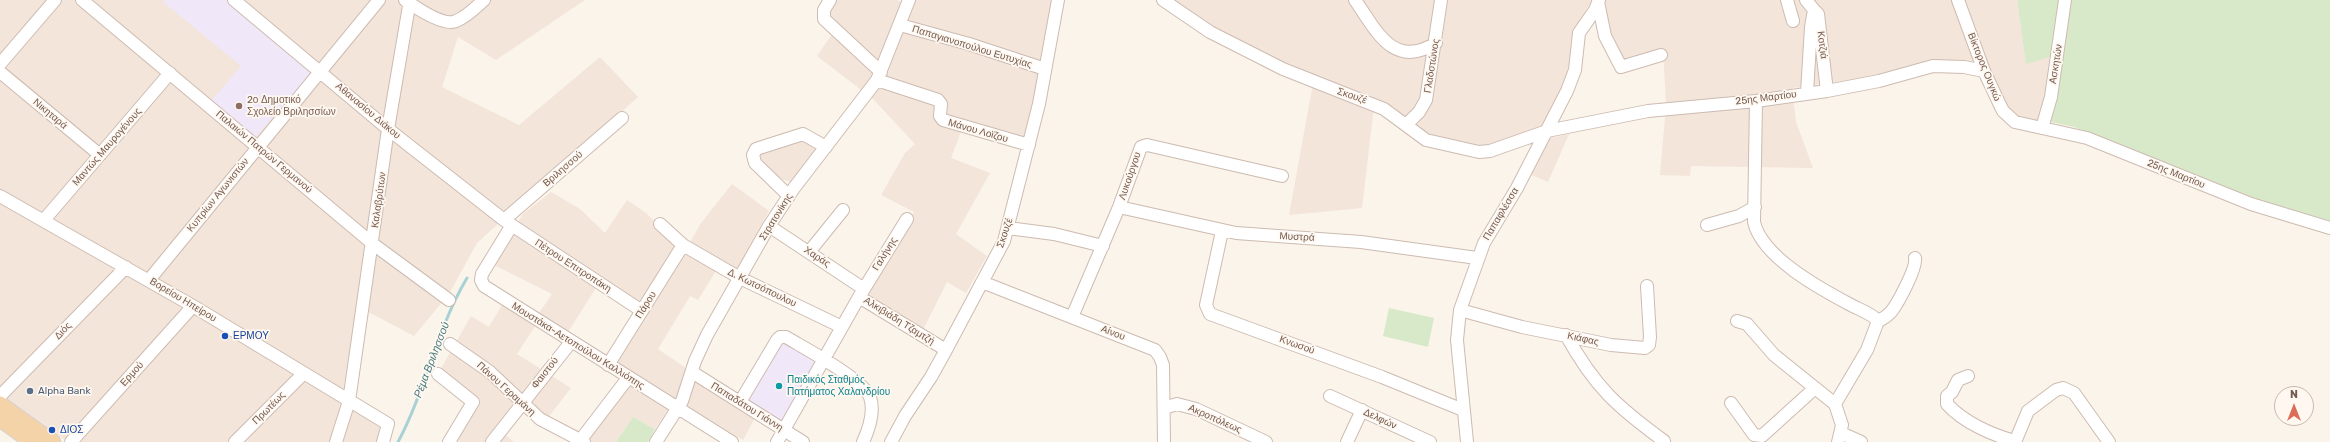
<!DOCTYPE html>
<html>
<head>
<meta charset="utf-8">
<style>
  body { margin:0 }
  #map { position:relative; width:2330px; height:442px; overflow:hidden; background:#fbf4ea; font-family:Rubik,sans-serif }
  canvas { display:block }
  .north { position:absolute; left:2274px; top:386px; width:40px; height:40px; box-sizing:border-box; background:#fef8f1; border:1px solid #c7b9b0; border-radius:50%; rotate:0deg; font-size:11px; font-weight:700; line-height:16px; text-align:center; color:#755a4f }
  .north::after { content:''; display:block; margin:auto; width:14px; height:18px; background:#dc6d59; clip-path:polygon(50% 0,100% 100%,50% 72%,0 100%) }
</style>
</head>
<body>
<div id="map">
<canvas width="2330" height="442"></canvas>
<div class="north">N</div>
</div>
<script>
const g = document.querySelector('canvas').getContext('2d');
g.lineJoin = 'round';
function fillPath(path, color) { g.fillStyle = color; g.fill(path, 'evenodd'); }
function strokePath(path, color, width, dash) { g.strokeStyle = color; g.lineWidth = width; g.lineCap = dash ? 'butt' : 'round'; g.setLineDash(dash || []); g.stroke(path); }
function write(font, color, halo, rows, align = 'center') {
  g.font = font + ' Rubik,sans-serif'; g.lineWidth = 3.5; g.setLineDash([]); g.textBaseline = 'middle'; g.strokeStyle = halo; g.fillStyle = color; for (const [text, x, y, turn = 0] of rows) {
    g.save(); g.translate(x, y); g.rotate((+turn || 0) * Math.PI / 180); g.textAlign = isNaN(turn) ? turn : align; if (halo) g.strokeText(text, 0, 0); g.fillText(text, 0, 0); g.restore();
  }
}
fillPath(new Path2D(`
  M 0,0 L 585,0 L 496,60 L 458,37 L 442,87 L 519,125 L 600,57 L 638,97 L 477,243 L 449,294 L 414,336 L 357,306 L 341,403 L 383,429 L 379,442 L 68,442 L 0,394 Z
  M 835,0 L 897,0 L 912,7 L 915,0 L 1054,0 L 1025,140 L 965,121 L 951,158 L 990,173 L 956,234 L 987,256 L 966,293 L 947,282 L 923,330 L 870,298 L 869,292 L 914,212 L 881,195 L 905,153 L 915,144 L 873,99 L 817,56 L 837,27 L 825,15 Z
  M 1170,0 L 1592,0 L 1572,36 L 1570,74 L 1537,141 L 1569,134 L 1548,182 L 1527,173 L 1538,153 L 1519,134 L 1485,147 L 1473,146 L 1423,132 L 1394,107 L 1375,98 L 1362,208 L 1289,215 L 1314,78 L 1192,16 Z
  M 1605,0 L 2017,0 L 2026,63 L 2053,56 L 2044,111 L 2036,122 L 2022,122 L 2006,105 L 1986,61 L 1929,61 L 1881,76 L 1792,88 L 1796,122 L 1813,168 L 1691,166 L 1690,176 L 1660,175 L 1666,105 L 1663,49 L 1623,63 L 1608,36 Z
  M 804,136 L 818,147 L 791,182 L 777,178 L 756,154 Z
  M 732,184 L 769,211 L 736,271 L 721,263 L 698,300 L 690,296 L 658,349 L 756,416 L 743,440 L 616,361 L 648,311 L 601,280 L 568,332 L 541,317 L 517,354 L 571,388 L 547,419 L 522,397 L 497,428 L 514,442 L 460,442 L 454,438 L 477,401 L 439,372 L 471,316 L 489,327 L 502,305 L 532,323 L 552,294 L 492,264 L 523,214 L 551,192 L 580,209 L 605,233 L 627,200 L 646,213 L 685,251 L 701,223 Z
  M 628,385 L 668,409 L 655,429 L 633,417 L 616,442 L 585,442 Z`), '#f3e5d9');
fillPath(new Path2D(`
  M 165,0 L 227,0 L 313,71 L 255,138 L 211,101 L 241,66 L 163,2 Z
  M 784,341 L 821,363 L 785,424 L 746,400 L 779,343 Z`), '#f0e7f8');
fillPath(new Path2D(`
  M 2017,0 L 2330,0 L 2330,221 L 2264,202 L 2074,127 L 2051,122 L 2060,54 L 2026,64 Z
  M 1389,308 L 1434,318 L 1428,347 L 1383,336 Z
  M 633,417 L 655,429 L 648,442 L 616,442 Z`), '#d8e9c9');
strokePath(new Path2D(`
  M 398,442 C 426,390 436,330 467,278`), '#a7d1d5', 3);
const minor = new Path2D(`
  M 82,0 L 373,244 L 449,300
  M 234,0 L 388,129 L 504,220 L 642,311
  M 405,0 C 415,7 444,27 456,21 C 467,17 476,7 484,0
  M 830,0 L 824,10 L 824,19 L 881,72
  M 1163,0 L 1210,32 L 1283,69 L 1384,109 L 1426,140 L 1479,152 L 1490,151 L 1547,131 L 1648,111 L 1756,101 L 1827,91 L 1879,81 L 1933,66 L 1964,67 L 1984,71
  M 1355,0 C 1376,30 1393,70 1436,43
  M 1787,0 L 1793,21
  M 1806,0 L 1814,10 L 1811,27 L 1807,93
  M 1958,0 L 1984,71 L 2000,105 L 2003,111 L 2015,122 L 2087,138 L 2251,204 L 2330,228
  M 1598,2 L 1605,36 L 1621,67 L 1661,55
  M 1815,11 L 1818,14 L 1827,91
  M 900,25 L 969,44 L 1045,69
  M 0,64 L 55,0
  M 0,72 L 100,155
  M 877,80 L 938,100 L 941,104 L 940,116 L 943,120 L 1029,145
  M 1756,101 L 1754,222 C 1762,257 1819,288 1849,304 C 1858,309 1873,314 1878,321
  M 1407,124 L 1419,112 L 1426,100 L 1441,0
  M 2042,128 L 2051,97 L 2065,0
  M 0,196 L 193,306 L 388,424 L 383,442
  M 789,196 L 755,163 L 753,155 L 756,149 L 803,134 L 826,147
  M 1119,207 L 1236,233 L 1361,242 L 1477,258
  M 907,219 L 859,297 L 946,350
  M 44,220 L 170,73
  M 504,220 L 622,118
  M 660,224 L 683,245 L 740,278 L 842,327
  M 512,225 L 482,274 L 481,280 L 484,286 L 732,442
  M 1707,225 L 1739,216 L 1755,207
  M 769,226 L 864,289
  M 1008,228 L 1054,234 L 1103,246
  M 1222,231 L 1206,305 L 1210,314 L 1382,377 L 1463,410
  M 809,252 L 843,210
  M 149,280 L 379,0
  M 982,282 L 1155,350 L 1160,357 L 1163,365 L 1164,442
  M 1460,310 L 1522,327 L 1611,345 L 1645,348 L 1649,345 L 1650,337 L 1647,286
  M 1072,317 L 1119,207 L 1141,147 L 1147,145 L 1282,176
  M 1737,321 L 1747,324 L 1774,355 L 1835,404 L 1842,425 L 1838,442
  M 1878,321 C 1883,319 1887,316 1891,312 C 1898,303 1917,268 1915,258
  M 1566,335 C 1595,387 1616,406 1664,441
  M 450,344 L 490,372 L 540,419 L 584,442
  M 608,365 L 683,245
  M 692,372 L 803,442
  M 438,374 L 473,402 L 449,442
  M 1968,376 L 1958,380 L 1952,392 L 1947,396 L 1947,404 C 1963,422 1992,435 2015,441
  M 0,396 L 126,267
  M 1330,396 L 1430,442
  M 740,402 L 777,340 L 780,337 L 786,337 C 804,348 863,379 870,397 C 875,412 869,429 863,442
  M 1731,403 L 1754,435 L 1762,436 L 1815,388
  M 1835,404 L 1867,350 L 1878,321
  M 1164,408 L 1177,404 L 1196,409 L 1266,442
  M 1841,433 L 1861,442
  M 71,442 L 193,306
  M 235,442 L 303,374
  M 336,442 L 349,401 L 388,129 L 410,0
  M 492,442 L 571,342
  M 579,442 L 628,378
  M 656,442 L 682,401 L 695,361 L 707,335 L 769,226 L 794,188 L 877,80 L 909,0
  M 777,442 L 859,297
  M 891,442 L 905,416 L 931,377 L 946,350 L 1004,241 L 1039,104 L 1058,0
  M 1347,442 L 1362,410
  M 1467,442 L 1457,340 L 1460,310 L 1484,243 L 1517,188 L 1567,91 L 1575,70 L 1579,33 L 1595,10 L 1599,0
  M 2015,442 L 2028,411 L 2056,390 L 2063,388 L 2074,393 L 2109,442`);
const major = new Path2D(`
  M 0,404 L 53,442
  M 0,419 L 32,442`);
strokePath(minor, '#cdbbb1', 14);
strokePath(major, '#d8d1ce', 17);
strokePath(minor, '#fff', 12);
strokePath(major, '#f5d3a8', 15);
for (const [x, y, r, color] of [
  [239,106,4,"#8d6e63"],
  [225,336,4,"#1a4fb4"],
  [779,386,4,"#0f9aa8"],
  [30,391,4,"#5c6f8a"],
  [52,430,4,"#1a4fb4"]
]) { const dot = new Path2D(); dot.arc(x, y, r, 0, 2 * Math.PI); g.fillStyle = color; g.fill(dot); strokePath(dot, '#fef8f1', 1.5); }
write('10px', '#755a4f', '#fef8f1', [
  ["Κοτζιά",1822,45,83],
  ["Παπαγιανοπούλου Ευτυχίας",972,47,17],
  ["Ασκητών",2056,64,-81],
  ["Γλαδστώνος",1432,66,-81],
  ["Βίκτορος Ουγκώ",1984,67,68],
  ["Σκουζέ",1352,96,19],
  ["25ης Μαρτίου",1766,98,-7],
  ["Αθανασίου Διάκου",368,111,40],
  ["Νικηταρά",50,114,40],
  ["Μάνου Λοϊζου",978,131,16],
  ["Μαντώς Μαυρογένους",107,147,-49],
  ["Παλαιών Πατρών Γερμανού",264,152,40],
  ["Βριλησσού",563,169,-41],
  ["25ης Μαρτίου",2176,174,22],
  ["Λυκούργου",1130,176,-71],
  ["Κυπρίων Αγωνιστών",218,195,-51],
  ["Καλαβρύτων",379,200,-82],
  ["Παπαφλέσσα",1501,214,-59],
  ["Στρατονίκης",776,217,-58],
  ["Σκουζέ",1005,233,-71],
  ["Μυστρά",1297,237,3],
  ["Γαλήνης",885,254,-58],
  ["Χαράς",817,257,33],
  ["Πέτρου Επιτροπάκη",573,266,33],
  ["Δ. Κωτσόπουλου",762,288,26],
  ["Βορείου Ηπείρου",183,300,31],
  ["Πάρου",646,305,-58],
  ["Αλκιβιάδη Τζαμτζή",899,321,32],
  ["Διός",63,331,-46],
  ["Αίνου",1113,333,21],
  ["Κιάφας",1583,339,12],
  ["Κνωσού",1297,345,20],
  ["Μουστάκα-Αετοπούλου Καλλιόπης",578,346,32],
  ["Φαιστού",545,373,-52],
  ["Ερμού",132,374,-48],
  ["Πάνου Γεραμάνη",506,389,42],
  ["Παπαδάτου Γιάννη",747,407,32],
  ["Πρωτέως",269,408,-45],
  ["Ακροπόλεως",1215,419,24],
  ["Δελφών",1380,419,25]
]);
write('10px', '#785e54', '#fef8f1', [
  ["2ο Δημοτικό",247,100],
  ["Σχολείο Βριλησσίων",247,112]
], 'left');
write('10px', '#164399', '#fef8f1', [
  ["ΕΡΜΟΥ",233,336],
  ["ΔΙΟΣ",60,430]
], 'left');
write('10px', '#0d838f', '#fef8f1', [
  ["Παιδικός Σταθμός",787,380],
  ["Πατήματος Χαλανδρίου",787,392]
], 'left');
write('10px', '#4e5e75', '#fef8f1', [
  ["Alpha Bank",38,391]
], 'left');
write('italic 11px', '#477a7f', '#fef8f1', [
  ["Ρέμα Βριλησσού",432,360,-69]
]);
</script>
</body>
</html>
